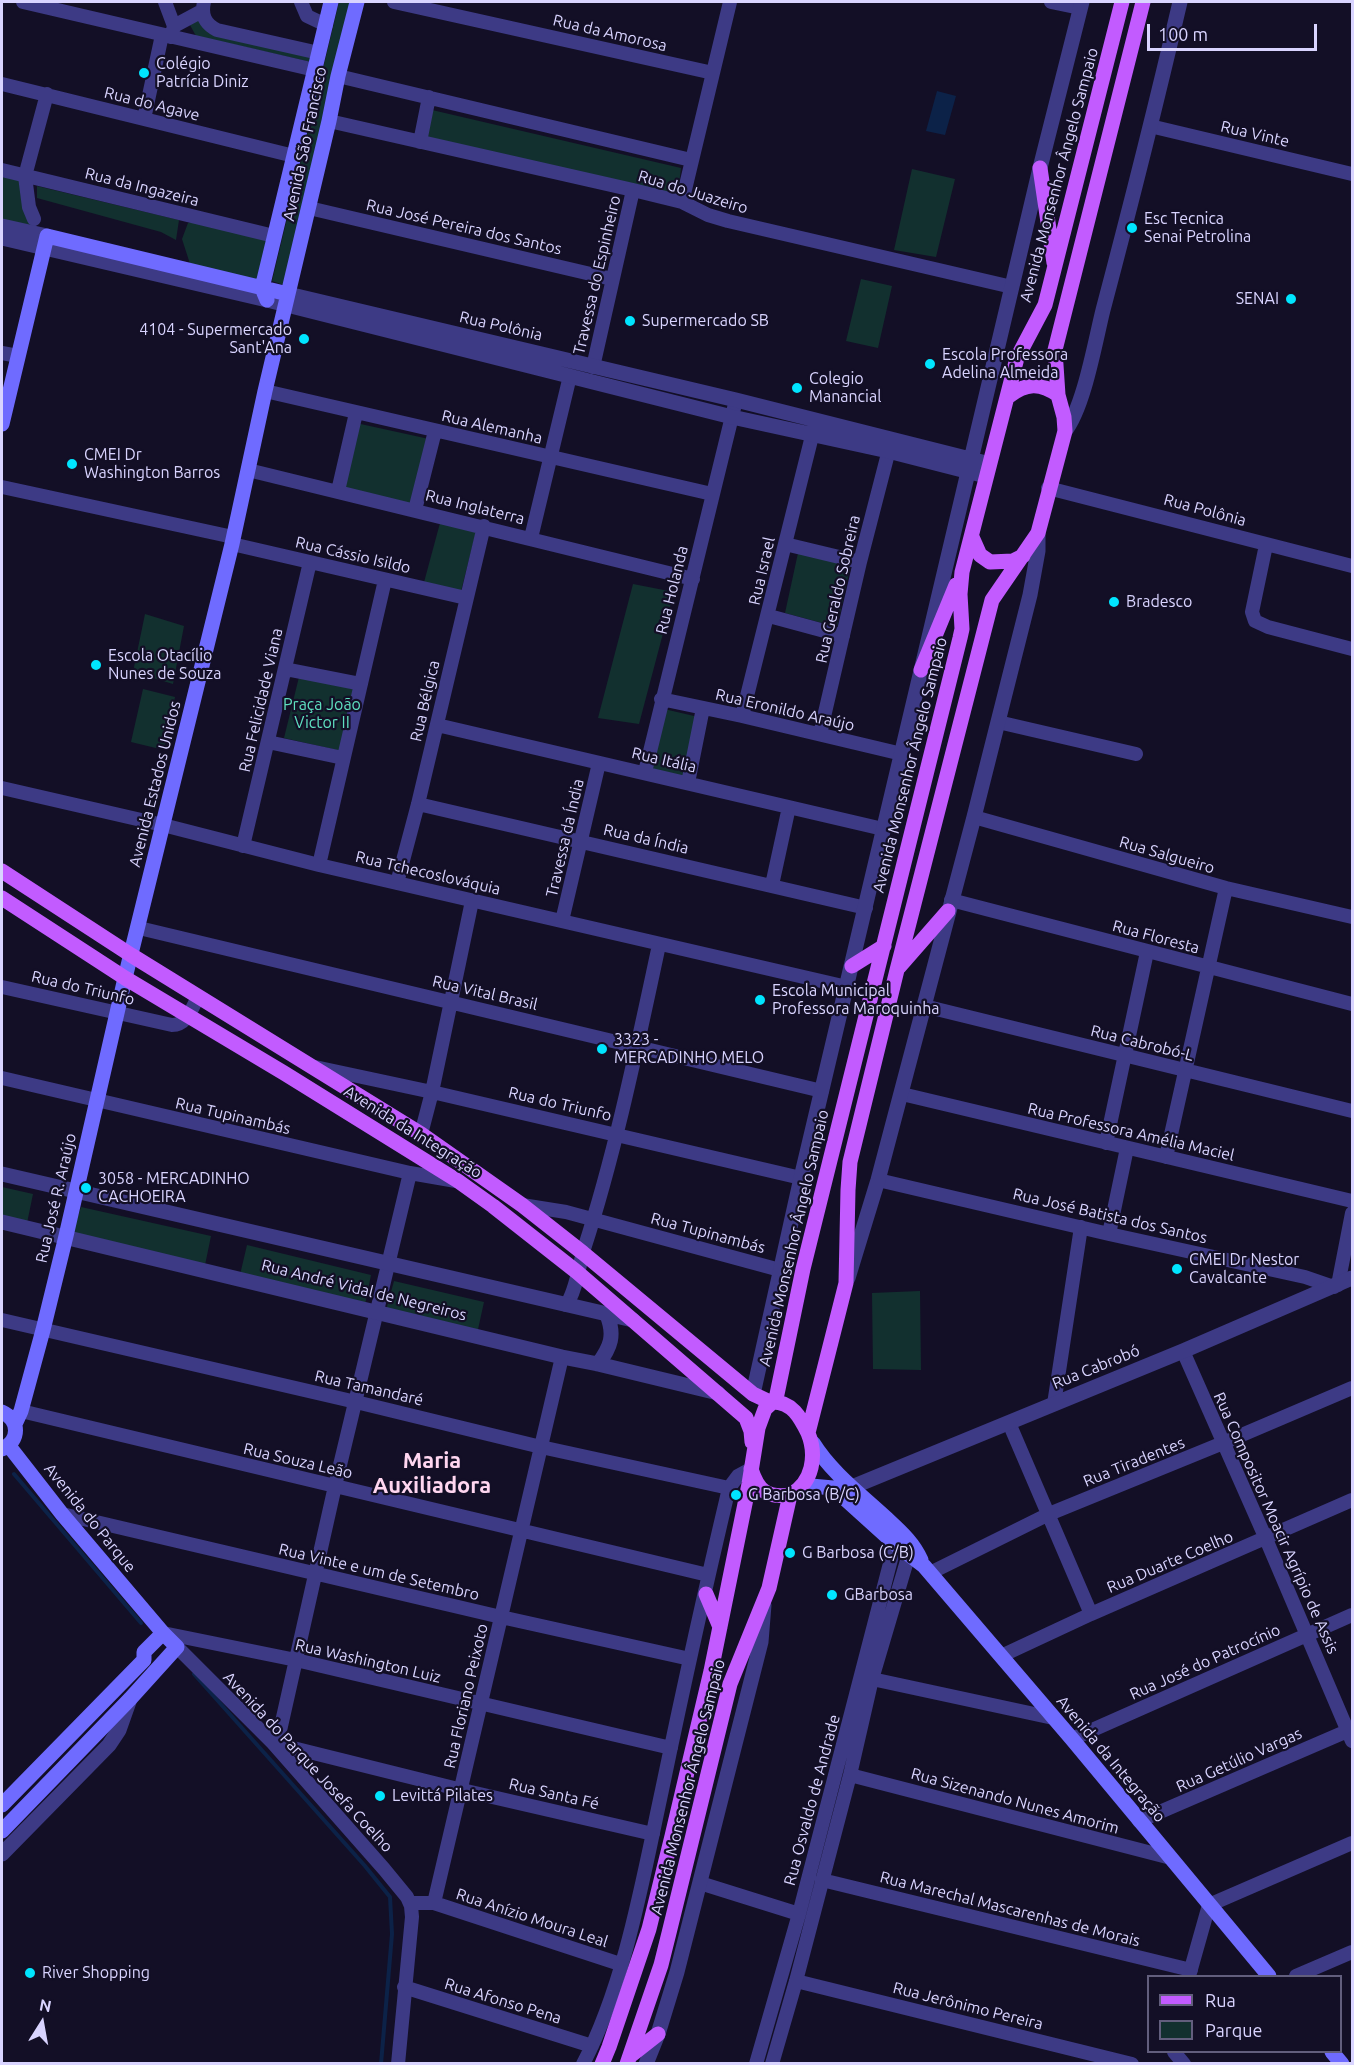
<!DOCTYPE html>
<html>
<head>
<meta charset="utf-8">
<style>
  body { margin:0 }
  #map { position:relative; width:1354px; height:2065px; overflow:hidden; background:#130f26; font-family:Ubuntu,sans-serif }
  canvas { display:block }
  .frame { position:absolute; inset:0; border:3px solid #d9d4ff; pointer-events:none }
  .legend { position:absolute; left:1147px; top:1975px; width:195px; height:78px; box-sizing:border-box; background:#130f26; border:2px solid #625e7d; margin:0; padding:8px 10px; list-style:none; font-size:18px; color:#d9d4ff }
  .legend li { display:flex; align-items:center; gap:12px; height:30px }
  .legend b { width:30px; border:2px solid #625e7d }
  .north { position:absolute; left:12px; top:1993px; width:60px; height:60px; -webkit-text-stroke:4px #130f26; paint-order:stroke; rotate:11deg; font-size:16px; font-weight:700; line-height:24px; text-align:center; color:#d9d4ff }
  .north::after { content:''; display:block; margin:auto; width:21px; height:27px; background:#d9d4ff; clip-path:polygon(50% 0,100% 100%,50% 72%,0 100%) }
  .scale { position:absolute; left:1147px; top:24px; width:170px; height:27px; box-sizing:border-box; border:3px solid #d9d4ff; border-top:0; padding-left:8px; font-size:18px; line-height:21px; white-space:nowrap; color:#d9d4ff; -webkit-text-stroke:4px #130f26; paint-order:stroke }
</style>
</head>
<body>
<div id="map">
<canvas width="1354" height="2065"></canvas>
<div class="frame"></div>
<ul class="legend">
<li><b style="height:8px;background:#c25bff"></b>Rua</li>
<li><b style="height:16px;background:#12302f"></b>Parque</li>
</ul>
<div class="north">N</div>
<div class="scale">100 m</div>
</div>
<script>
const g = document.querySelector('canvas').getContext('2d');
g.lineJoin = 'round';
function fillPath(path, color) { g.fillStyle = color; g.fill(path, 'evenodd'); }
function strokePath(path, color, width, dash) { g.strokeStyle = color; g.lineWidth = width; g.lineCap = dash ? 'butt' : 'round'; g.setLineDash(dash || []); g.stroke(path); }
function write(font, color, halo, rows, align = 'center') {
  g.font = font + ' Ubuntu,sans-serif'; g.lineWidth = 4.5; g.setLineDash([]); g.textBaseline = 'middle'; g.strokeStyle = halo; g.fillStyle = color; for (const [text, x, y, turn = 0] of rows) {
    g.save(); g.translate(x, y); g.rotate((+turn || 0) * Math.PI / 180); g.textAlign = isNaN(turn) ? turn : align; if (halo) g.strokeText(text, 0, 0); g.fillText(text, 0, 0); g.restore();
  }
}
fillPath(new Path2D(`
  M 339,2 L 352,2 L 284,285 L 272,281 Z
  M 195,8 L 211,33 L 312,55 L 311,62 L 196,36 L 185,16 Z
  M 432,110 L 681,168 L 677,200 L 425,141 Z
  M 912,169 L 955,179 L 936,257 L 894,250 Z
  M 2,174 L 21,179 L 36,229 L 2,221 Z
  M 37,186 L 179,220 L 176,240 L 161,232 L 37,198 Z
  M 195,222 L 267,240 L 256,283 L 191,267 L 182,239 L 188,223 Z
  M 861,279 L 892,286 L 878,348 L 846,341 Z
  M 356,423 L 429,439 L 415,507 L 341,489 Z
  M 440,523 L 476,532 L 460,595 L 423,586 Z
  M 798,553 L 851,563 L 837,627 L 785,613 Z
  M 633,584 L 674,592 L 639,724 L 598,718 Z
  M 145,614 L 184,626 L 173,684 L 133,672 Z
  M 299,677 L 358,690 L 346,752 L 284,738 Z
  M 143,689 L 175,697 L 164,750 L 131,742 Z
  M 664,709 L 707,719 L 692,783 L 648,771 Z
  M 2,1187 L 33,1194 L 26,1228 L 2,1223 Z
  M 81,1207 L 211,1236 L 204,1270 L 71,1238 Z
  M 247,1245 L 371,1275 L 365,1305 L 239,1279 Z
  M 394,1281 L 484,1302 L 477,1334 L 385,1314 Z
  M 920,1291 L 921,1370 L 873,1369 L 872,1293 Z`), '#12302f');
fillPath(new Path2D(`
  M 937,91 L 956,96 L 945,135 L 926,131 Z`), '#0c2248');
strokePath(new Path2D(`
  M 14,1474 L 141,1623
  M 194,1674 L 365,1866 L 390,1897 L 392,1934 L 381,2064`), '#0c2248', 4);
strokePath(new Path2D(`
  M 23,2 L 315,70
  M 165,2 L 174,26 L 171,37
  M 204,2 C 201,15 205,24 217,30 L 319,53
  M 301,2 L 307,16 L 326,25
  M 394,2 L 713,73
  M 1051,2 L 1080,8
  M 174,26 L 202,11
  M 338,76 L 691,160
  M 2,84 L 294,156
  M 144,119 L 162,35
  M 329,121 L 633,190 L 682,202 L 708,215 L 728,221 L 1012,287
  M 1150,126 L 1352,174
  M 420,142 L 429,97
  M 2,170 L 274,236
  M 682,202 L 730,2
  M 309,208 L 612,279
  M 34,219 L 29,207 L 25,176 L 47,94
  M 2,353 L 18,356
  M 593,367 L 633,190
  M 265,391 L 712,494
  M 248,470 L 693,579
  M 2,487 L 233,537
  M 1048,488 L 1352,566
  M 338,491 L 356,413
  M 415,510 L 435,431
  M 531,538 L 570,376
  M 232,544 L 466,598
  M 785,544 L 860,562
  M 1266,545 L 1252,612 L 1255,621 L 1268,627 L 1352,649
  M 769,616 L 843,636
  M 285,669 L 361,684
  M 661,699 L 742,716 L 902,754
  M 742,716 L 815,424
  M 998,722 L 1136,754
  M 437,725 L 883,829
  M 820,734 L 860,562 L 891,442
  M 268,742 L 343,758
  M 645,772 L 736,400
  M 688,783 L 703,708
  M 2,788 L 163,825 L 319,865 L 847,987
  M 418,804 L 866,908
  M 974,817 L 1226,888 L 1352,917
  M 243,846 L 310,562
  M 319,865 L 385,580
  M 397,883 L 418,804 L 484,526
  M 772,885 L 789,807
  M 951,900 L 1352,1004
  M 562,921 L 599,763
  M 139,928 L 822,1091
  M 2,987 L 172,1025 C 187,1025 192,1008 198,997
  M 924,1006 L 1352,1111
  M 315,1067 L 432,1092 L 801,1178
  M 2,1078 L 410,1173 L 456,1181
  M 902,1094 L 1352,1201
  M 421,1134 L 432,1092 L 472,901
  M 1106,1143 L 1147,952
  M 1166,1157 L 1226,888
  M 878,1180 L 1109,1234 L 1305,1277 L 1334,1287
  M 522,1205 L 566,1212 L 780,1270
  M 1109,1234 L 1127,1148
  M 1338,1285 L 1352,1213
  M 566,1305 C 576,1292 579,1265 584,1249 C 616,1150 637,1047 659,945
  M 2,1320 L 356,1402 L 541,1447 L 729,1488
  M 1183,1351 L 1266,1539 L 1352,1741
  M 1054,1404 L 1081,1227
  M 21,1411 L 708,1575
  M 1009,1423 L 1091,1614
  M 62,1514 L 501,1617 L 690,1659
  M 930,1573 L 1049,1514 L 1223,1443 L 1352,1388
  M 163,1633 L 296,1660 L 671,1748
  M 177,1647 L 273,1743 L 384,1869 L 407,1897 L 411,1906 L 412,1917 L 398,2064
  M 1001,1656 L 1091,1614 L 1352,1500
  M 872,1679 L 1053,1718
  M 1072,1739 L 1352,1615
  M 273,1743 L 462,1790 L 653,1834
  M 277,1744 L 335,1486 L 410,1173
  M 850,1775 L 1171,1858
  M 1139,1821 L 1352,1729
  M 822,1880 L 1191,1970
  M 700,1883 L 799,1914
  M 410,1903 L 434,1903 L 620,1964
  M 434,1903 L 562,1357
  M 1189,1976 L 1209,1905 L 1352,1843
  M 1296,1976 L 1352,1952
  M 796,1981 L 1132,2064
  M 404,1987 L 592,2046
  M 1174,2052 L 1184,2064
  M 583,2064 C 625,1984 643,1878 662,1790 C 683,1689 705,1589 729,1488 L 738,1476 L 751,1469
  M 756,2064 L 799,1914 L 895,1544
  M 772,2064 L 796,1981 L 850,1775 L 872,1679 L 909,1554`), '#3d3a85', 14);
strokePath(new Path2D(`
  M 2,226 L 47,236
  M 2,238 L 267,300 L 732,417 L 888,451 L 978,474
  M 288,294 L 736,400 L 982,462
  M 1065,431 C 1084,407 1095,342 1103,310 C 1130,208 1156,105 1180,2
  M 2,1174 L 633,1320
  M 2,1222 L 562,1357 L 598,1364 L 718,1393
  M 848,1278 L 878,1180 L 974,817 L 1030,595 L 1038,551 L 1038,533
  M 598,1364 C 611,1347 615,1335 607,1315
  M 753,1394 L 801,1178 L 1040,168 L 1082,2
  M 852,1487 L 1183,1351 L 1352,1278
  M 2,1854 L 109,1745 L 119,1730 L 130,1699
  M 646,2064 L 658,2034 L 677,1972 L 761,1642 L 764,1605`), '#3d3a85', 15);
strokePath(new Path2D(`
  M 267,300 L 262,288 L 331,2
  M 2,424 L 47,236 L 288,294
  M 2,1412 C 20,1420 20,1441 2,1449
  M 15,1424 L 21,1411 L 43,1330 L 66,1236 L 125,978 L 232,544 L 265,391 L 329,121 L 338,76 L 357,2
  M 813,1443 C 831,1472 860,1494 885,1517 C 900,1531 913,1542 921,1560
  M 801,1489 L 811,1486 L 833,1488 L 895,1544 L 924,1566 L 1072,1739 L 1269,1976
  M 2,1805 L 144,1660 L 144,1652 L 163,1633
  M 2,1831 L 130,1699 L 177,1647 L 163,1633 L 62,1514 L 9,1446
  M 1332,2052 L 1342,2064`), '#6f6bff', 15);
strokePath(new Path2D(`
  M 1040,168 L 1054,263
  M 1009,396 C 1026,383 1040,382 1058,395
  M 972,537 L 980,555 L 990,562 L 1013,561 L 1023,556
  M 921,670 L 956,585
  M 2,871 L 131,955 L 421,1134 L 522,1205 L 583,1253 L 753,1394 L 772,1403
  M 2,898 L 125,978 L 284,1073 L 458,1181 L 493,1206 L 577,1272 L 746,1418 L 751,1431 L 752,1442
  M 852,966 L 884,946
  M 899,967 L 948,911
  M 773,1402 C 792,1402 800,1417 808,1433
  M 751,1469 C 758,1491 767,1498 790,1495
  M 706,1594 L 720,1627
  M 630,2056 L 658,2034
  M 602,2064 L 609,2047 L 649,1929 L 672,1836 L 711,1671 L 749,1484 L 758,1428 L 765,1409 L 776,1399 L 803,1269 L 960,638 L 962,629 L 960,594 L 962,572 L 1017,358 L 1045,305 L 1122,2
  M 627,2064 L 661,1965 L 669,1933 L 730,1684 L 769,1588 L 790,1495 C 813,1483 817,1455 808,1433 L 846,1283 L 848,1190 L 850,1162 L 897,970 L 992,600 L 1038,533 L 1065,431 L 1064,417 L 1058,395 L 1055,350 L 1143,2`), '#c25bff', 15);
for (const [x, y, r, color] of [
  [144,73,6,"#00e5ff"],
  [1132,228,6,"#00e5ff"],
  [1291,299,6,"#00e5ff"],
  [630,321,6,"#00e5ff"],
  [304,339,6,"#00e5ff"],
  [930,364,6,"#00e5ff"],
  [797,388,6,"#00e5ff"],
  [72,464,6,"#00e5ff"],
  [1114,602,6,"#00e5ff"],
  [96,665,6,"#00e5ff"],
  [760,1000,6,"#00e5ff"],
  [602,1049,6,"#00e5ff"],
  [86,1188,6,"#00e5ff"],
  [1177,1269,6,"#00e5ff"],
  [736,1495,6,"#00e5ff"],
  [790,1553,6,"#00e5ff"],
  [832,1595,6,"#00e5ff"],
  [380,1796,6,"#00e5ff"],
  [30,1973,6,"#00e5ff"]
]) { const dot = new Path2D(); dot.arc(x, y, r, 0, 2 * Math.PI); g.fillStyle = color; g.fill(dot); strokePath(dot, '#130f26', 2); }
write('16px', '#d9d4ff', '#130f26', [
  ["Rua da Amorosa",610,33,13],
  ["Rua do Agave",152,104,14],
  ["Rua Vinte",1255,134,13],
  ["Avenida São Francisco",305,144,-78],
  ["Avenida Monsenhor Ângelo Sampaio",1059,175,-75],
  ["Rua da Ingazeira",142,187,14],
  ["Rua do Juazeiro",693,192,17],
  ["Rua José Pereira dos Santos",464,227,13],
  ["Travessa do Espinheiro",597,275,-77],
  ["Rua Polônia",501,326,13],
  ["Rua Alemanha",492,427,13],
  ["Rua Inglaterra",475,507,14],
  ["Rua Polônia",1205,510,15],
  ["Rua Cássio Isildo",353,555,13],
  ["Rua Israel",762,571,-77],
  ["Rua Geraldo Sobreira",838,589,-77],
  ["Rua Holanda",672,590,-76],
  ["Rua Felicidade Viana",261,700,-77],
  ["Rua Bélgica",425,701,-77],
  ["Rua Eronildo Araújo",785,710,13],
  ["Rua Itália",664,760,13],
  ["Avenida Monsenhor Ângelo Sampaio",910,765,-76],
  ["Avenida Estados Unidos",155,784,-76],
  ["Travessa da Índia",565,838,-77],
  ["Rua da Índia",646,839,13],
  ["Rua Salgueiro",1167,855,16],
  ["Rua Tchecoslováquia",428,873,13],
  ["Rua Floresta",1156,937,15],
  ["Rua do Triunfo",83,988,13],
  ["Rua Vital Brasil",485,993,13],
  ["Rua Cabrobó-L",1142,1043,14],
  ["Rua do Triunfo",560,1104,13],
  ["Rua Tupinambás",233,1116,13],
  ["Avenida da Integração",413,1132,32],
  ["Rua Professora Amélia Maciel",1131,1132,13],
  ["Rua José R. Araújo",56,1198,-77],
  ["Rua José Batista dos Santos",1110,1216,13],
  ["Rua Tupinambás",708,1233,15],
  ["Avenida Monsenhor Ângelo Sampaio",794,1238,-77],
  ["Rua André Vidal de Negreiros",364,1290,14],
  ["Rua Cabrobó",1096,1367,-22],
  ["Rua Tamandaré",369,1388,13],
  ["Rua Souza Leão",298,1461,13],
  ["Rua Tiradentes",1134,1462,-22],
  ["Avenida do Parque",90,1518,51],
  ["Rua Compositor Moacir Agrípio de Assis",1276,1523,66],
  ["Rua Duarte Coelho",1170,1562,-23],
  ["Rua Vinte e um de Setembro",379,1572,13],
  ["Rua Washington Luiz",368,1661,13],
  ["Rua José do Patrocínio",1205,1662,-24],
  ["Rua Floriano Peixoto",466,1696,-77],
  ["Avenida da Integração",1111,1759,50],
  ["Rua Getúlio Vargas",1239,1760,-24],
  ["Avenida do Parque Josefa Coelho",308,1762,47],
  ["Avenida Monsenhor Ângelo Sampaio",688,1787,-76],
  ["Rua Santa Fé",554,1794,13],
  ["Rua Osvaldo de Andrade",812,1800,-75],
  ["Rua Sizenando Nunes Amorim",1015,1801,15],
  ["Rua Marechal Mascarenhas de Morais",1010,1909,14],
  ["Rua Anízio Moura Leal",532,1918,18],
  ["Rua Afonso Pena",503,2001,17],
  ["Rua Jerônimo Pereira",968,2006,14]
]);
write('16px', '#d9d4ff', '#130f26', [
  ["Colégio",156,64],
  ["Patrícia Diniz",156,82],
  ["Esc Tecnica",1144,219],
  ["Senai Petrolina",1144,237],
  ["SENAI",1279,299,"right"],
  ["Supermercado SB",642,321],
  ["4104 - Supermercado",292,330,"right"],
  ["Sant'Ana",292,348,"right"],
  ["Escola Professora",942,355],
  ["Adelina Almeida",942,373],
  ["Colegio",809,379],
  ["Manancial",809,397],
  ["CMEI Dr",84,455],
  ["Washington Barros",84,473],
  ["Bradesco",1126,602],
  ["Escola Otacílio",108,656],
  ["Nunes de Souza",108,674],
  ["Escola Municipal",772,991],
  ["Professora Maroquinha",772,1009],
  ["3323 -",614,1040],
  ["MERCADINHO MELO",614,1058],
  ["3058 - MERCADINHO",98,1179],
  ["CACHOEIRA",98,1197],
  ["CMEI Dr Nestor",1189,1260],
  ["Cavalcante",1189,1278],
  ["G Barbosa (B/C)",748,1495],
  ["G Barbosa (C/B)",802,1553],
  ["GBarbosa",844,1595],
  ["Levittá Pilates",392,1796],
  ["River Shopping",42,1973]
], 'left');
write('16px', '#5fe0c0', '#130f26', [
  ["Praça João",322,705],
  ["Victor II",322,723]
]);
write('bold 22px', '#ffd6f0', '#130f26', [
  ["Maria",432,1461],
  ["Auxiliadora",432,1486]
]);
</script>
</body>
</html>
